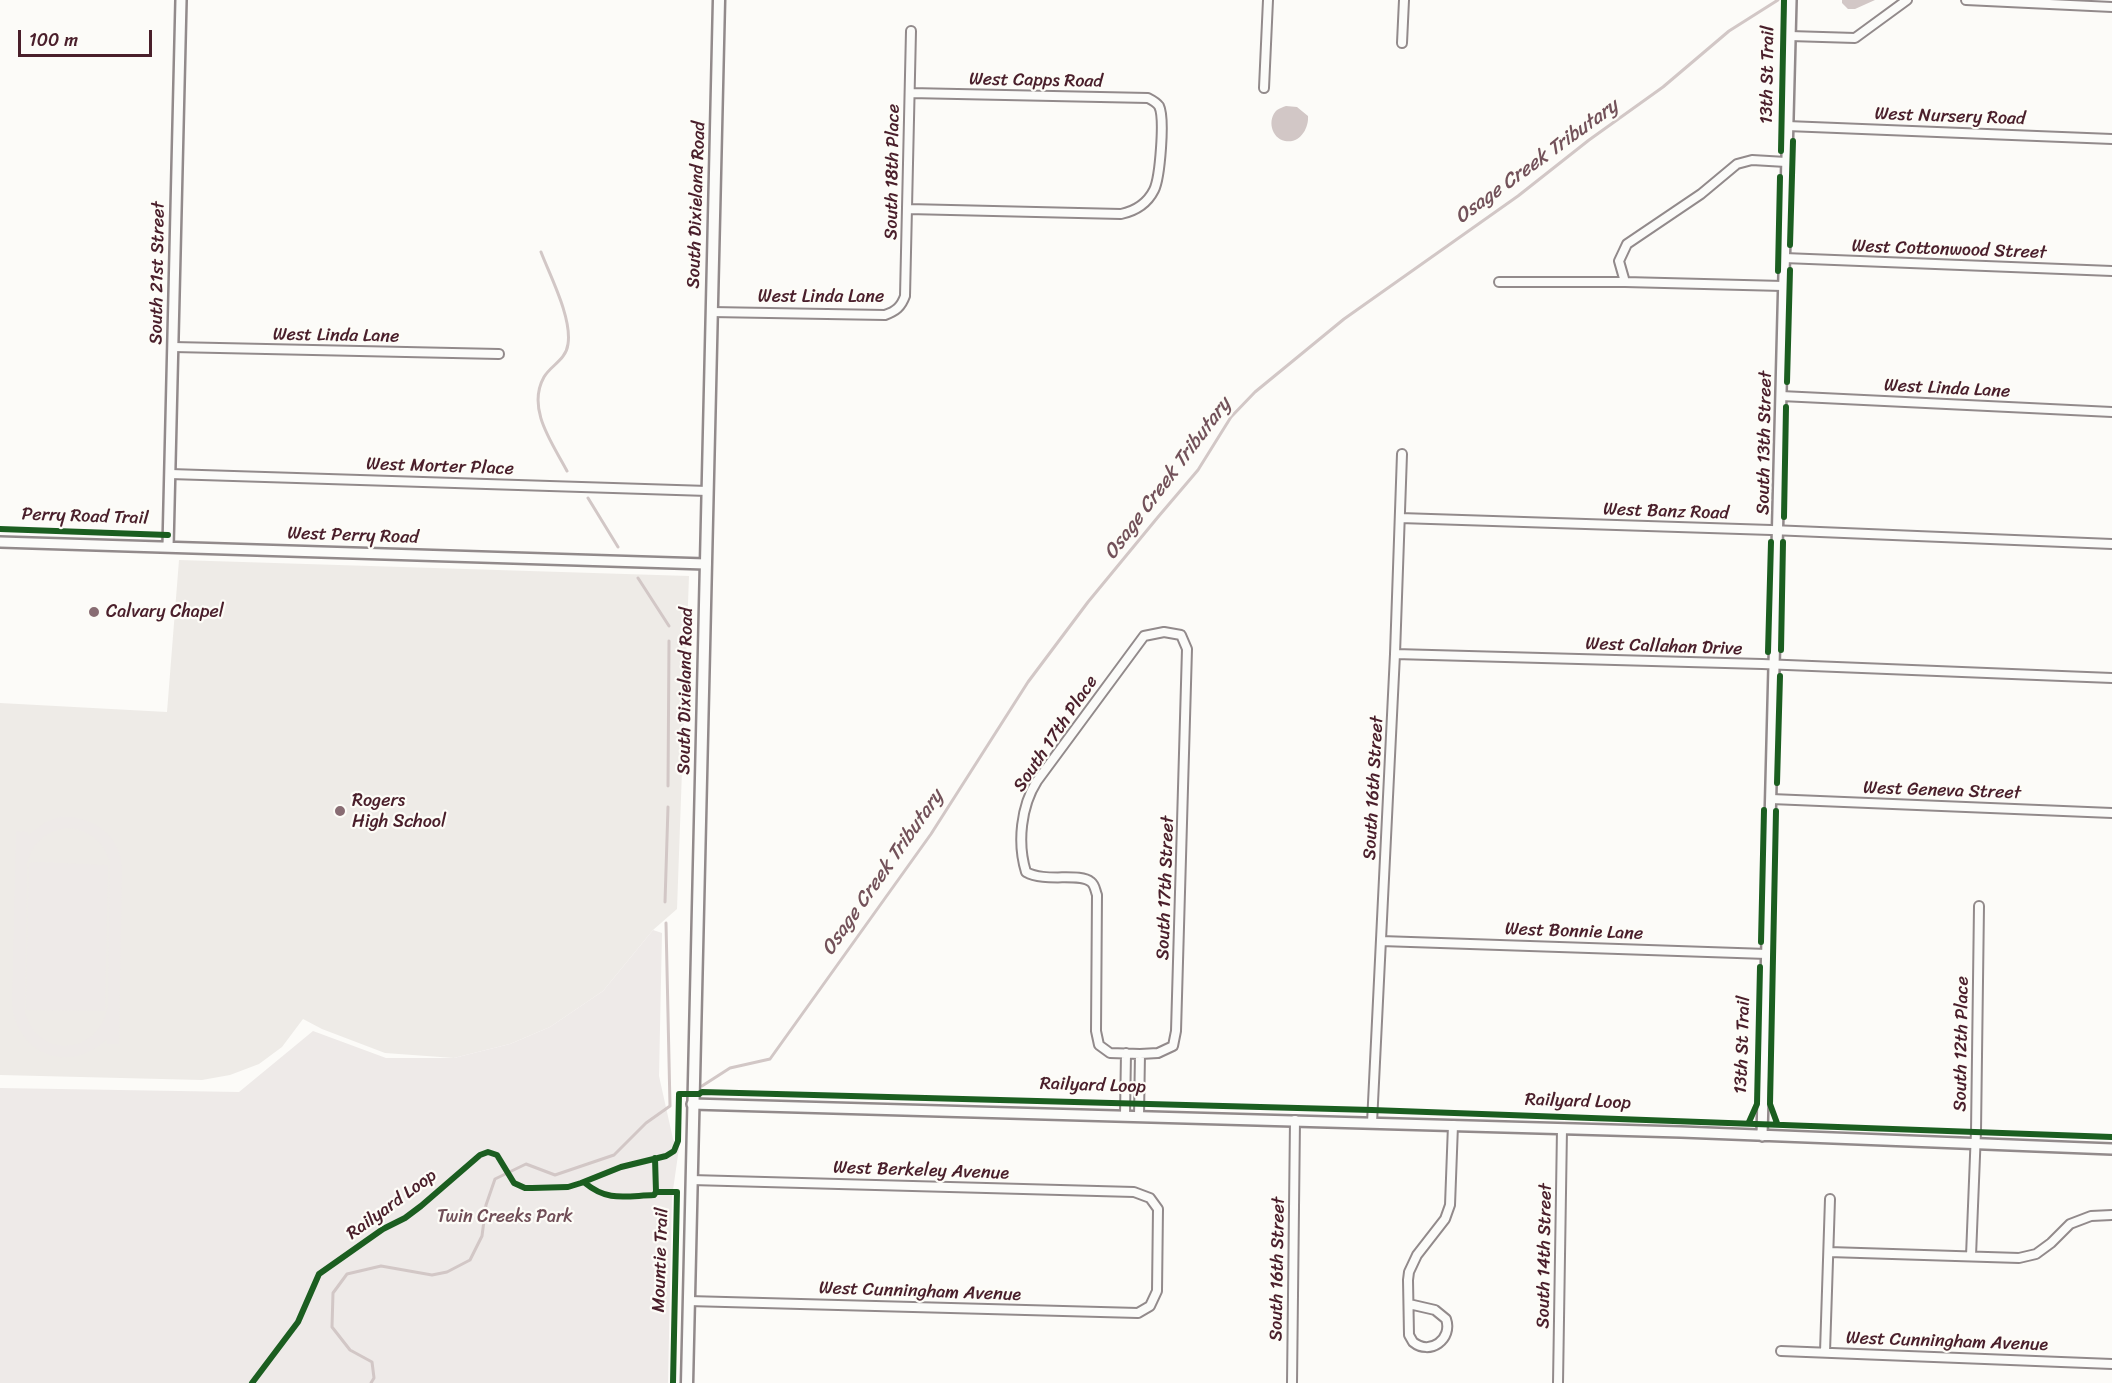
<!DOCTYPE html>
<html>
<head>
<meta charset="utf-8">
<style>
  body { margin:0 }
  #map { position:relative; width:2112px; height:1383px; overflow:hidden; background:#fcfbf8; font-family:Sriracha,sans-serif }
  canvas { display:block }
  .scale { position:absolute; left:18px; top:30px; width:134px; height:27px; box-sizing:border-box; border:3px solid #4a1f2b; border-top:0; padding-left:8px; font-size:18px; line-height:21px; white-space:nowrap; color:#4a1f2b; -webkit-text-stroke:4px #fdfcf7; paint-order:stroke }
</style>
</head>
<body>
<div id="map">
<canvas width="2112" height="1383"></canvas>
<div class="scale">100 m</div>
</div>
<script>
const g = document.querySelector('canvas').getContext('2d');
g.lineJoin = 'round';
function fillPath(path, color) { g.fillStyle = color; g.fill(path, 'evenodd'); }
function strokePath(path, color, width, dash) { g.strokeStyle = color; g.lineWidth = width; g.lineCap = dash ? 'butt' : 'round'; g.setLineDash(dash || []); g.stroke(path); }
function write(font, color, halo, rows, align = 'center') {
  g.font = font + ' Sriracha,sans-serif'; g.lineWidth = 4.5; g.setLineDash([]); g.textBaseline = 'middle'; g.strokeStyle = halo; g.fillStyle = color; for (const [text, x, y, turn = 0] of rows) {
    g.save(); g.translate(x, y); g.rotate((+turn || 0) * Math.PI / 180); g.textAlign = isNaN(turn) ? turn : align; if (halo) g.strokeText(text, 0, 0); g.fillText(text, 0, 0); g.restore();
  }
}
fillPath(new Path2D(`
  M 179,560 L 689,576 L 677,909 L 653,930 L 603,991 L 550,1027 L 510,1044 L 454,1058 L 385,1053 L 322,1029 L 303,1019 L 282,1047 L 259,1064 L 230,1075 L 202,1080 L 0,1075 L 0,703 L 167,712 Z`), '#eeebe7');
fillPath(new Path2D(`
  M 59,817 C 91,815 121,834 122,869 L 119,1044 L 107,1044 L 107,1039 C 69,1075 16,1055 12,1003 L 16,831 L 28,832 L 28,835 L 46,822 ZM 70,828 C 90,831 104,842 110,862 L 108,1002 C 104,1053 40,1063 25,1013 L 27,869 C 28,845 47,829 70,828 Z
  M 35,862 L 108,865 L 105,1011 L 26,1010 L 29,863 Z
  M 653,930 L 662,933 L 659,1076 L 673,1139 L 679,1148 L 672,1197 L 668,1383 L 0,1383 L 0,1088 L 239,1092 L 313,1031 L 386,1058 L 454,1058 L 510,1044 L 550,1027 L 603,991 Z`), '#eeeae8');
fillPath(new Path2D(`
  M 1842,0 L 1875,0 L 1855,9 L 1848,9 L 1842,3 Z
  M 1286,106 L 1297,107 L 1308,116 C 1309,128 1300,144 1285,141 C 1271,138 1267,119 1277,110 C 1280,108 1283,107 1286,106 Z`), '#d2c7c6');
strokePath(new Path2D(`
  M 541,252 C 551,278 572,318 568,344 C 566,360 551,365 544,377 C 526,409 553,444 567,471
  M 588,498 L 618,547
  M 638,578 L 669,626
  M 668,786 L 669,641
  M 665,902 L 668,807
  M 702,1086 L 730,1068 L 770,1059 L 931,834 L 1028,682 L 1088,602 L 1158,517 L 1198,470 L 1231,417 L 1255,392 L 1344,319 L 1518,196 L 1589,140 L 1663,87 L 1729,31 L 1778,0
  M 371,1383 L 374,1378 L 372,1362 L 350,1350 L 332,1327 L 333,1293 L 347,1274 L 381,1266 L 432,1275 L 447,1272 L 470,1260 L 482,1236 L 486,1205 L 495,1179 L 526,1164 L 555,1175 L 614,1155 L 646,1123 L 670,1106 L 666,923`), '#d2c7c6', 3);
const minor = new Path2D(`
  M 1966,0 L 2112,7
  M 1790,36 L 1855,38 L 1907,0
  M 1402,43 L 1404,0
  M 1264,88 L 1268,0
  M 1787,126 L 2112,139
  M 908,209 L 1121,214 C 1135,211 1147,204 1154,190 C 1160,178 1165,118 1159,106 C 1156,102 1152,100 1148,98 L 910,93
  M 1784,258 L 2112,271
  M 1499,282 L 1625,282 L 1783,286
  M 1625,282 L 1619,261 L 1627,244 L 1701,194 L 1737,164 L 1752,160 L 1786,162
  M 711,312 L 885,315 C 896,311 901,307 905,296 L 911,31
  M 173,347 L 499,354
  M 1781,396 L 2112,412
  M 170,474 L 708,491
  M 1400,518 L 1771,530 L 2112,544
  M 1164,632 L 1181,635 L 1187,649 L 1176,1031 L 1173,1046 L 1158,1053 L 1140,1054 L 1110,1053 L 1099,1045 L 1096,1031 L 1097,895 C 1095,890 1095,885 1091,882 C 1079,872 1045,883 1026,872 C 1017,843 1021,806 1037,781 L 1144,636 Z
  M 1395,654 L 1762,664 L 2112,678
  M 1771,799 L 2112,813
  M 1381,941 L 1767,954
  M 1125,1115 L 1126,1053
  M 1139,1116 L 1140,1054
  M 1372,1123 L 1395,654 L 1402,454
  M 1829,1252 L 2019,1258 L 2036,1254 L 2051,1243 L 2070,1224 L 2091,1216 L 2112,1215
  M 1971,1256 L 1976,1131 L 1979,906
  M 688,1301 L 1138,1313 L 1150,1306 L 1157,1291 L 1158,1209 L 1150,1198 L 1134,1192 L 691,1180
  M 1409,1304 L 1435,1310 L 1446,1319 C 1453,1339 1430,1356 1413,1342 L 1409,1335 L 1408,1280 L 1409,1272 L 1417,1255 L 1445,1219 L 1450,1205 L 1453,1125
  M 1781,1351 L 2112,1364
  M 1825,1352 L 1830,1199
  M 1292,1383 L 1295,1120
  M 1558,1383 L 1562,1129`);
const tertiary = new Path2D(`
  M 0,542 L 706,564
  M 168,547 L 181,0
  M 692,1104 L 1681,1132 L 2112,1149
  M 1762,1136 L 1791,0`);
const secondary = new Path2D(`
  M 687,1383 L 719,0`);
strokePath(minor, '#928a8b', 12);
strokePath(tertiary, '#928a8b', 14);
strokePath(secondary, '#928a8b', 15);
strokePath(minor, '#fbfbf9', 8);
strokePath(tertiary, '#fbfbf9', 9);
strokePath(secondary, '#fbfbf9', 10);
strokePath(new Path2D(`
  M 1781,151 L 1784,0
  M 1790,245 L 1793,141
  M 1778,271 L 1780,177
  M 1787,382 L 1790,270
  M 1784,517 L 1786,407
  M 0,529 L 168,535
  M 1781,650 L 1783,542
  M 1768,652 L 1771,542
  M 1777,783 L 1780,676
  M 1776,811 L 1770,1104 L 1777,1123
  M 1761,942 L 1764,810
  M 1749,1122 L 1757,1104 L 1760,967
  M 655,1158 L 656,1192 L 677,1192 L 673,1383
  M 585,1183 C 608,1202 625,1196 654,1195 L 656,1192
  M 252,1383 L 298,1322 L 319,1274 L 383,1229 L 405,1218 L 421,1206 L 480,1155 L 488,1152 L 497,1155 L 514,1183 L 525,1188 L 532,1188 L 568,1187 L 581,1183 L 621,1167 L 666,1156 L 674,1151 L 678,1141 L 679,1094 L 699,1094 L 702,1092 L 1372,1110 L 2112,1137`), '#1b5e20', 6);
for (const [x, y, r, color] of [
  [94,612,6,"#886c73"],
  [340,811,6,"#886c73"]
]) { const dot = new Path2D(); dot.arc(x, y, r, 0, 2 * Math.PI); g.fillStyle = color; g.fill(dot); strokePath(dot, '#fdfcf7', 2); }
write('18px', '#4a1f2b', '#fdfcf7', [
  ["13th St Trail",1768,75,-89],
  ["West Capps Road",1036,81,1],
  ["West Nursery Road",1950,117,2],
  ["South 18th Place",893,172,-89],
  ["South Dixieland Road",697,205,-88],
  ["West Cottonwood Street",1949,250,2],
  ["South 21st Street",158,273,-89],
  ["West Linda Lane",821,297],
  ["West Linda Lane",336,336,1],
  ["West Linda Lane",1947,389,3],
  ["South 13th Street",1765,443,-89],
  ["West Morter Place",440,467,2],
  ["West Banz Road",1666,512,2],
  ["Perry Road Trail",85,517,2],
  ["West Perry Road",353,536,2],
  ["West Callahan Drive",1664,647,2],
  ["South Dixieland Road",686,691,-89],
  ["South 17th Place",1056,734,-56],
  ["South 16th Street",1374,788,-87],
  ["West Geneva Street",1942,791,2],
  ["South 17th Street",1166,888,-88],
  ["West Bonnie Lane",1574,932,2],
  ["South 12th Place",1962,1044,-89],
  ["13th St Trail",1743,1045,-88],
  ["Railyard Loop",1093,1086,2],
  ["Railyard Loop",1578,1102,2],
  ["West Berkeley Avenue",921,1171,2],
  ["Railyard Loop",392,1205,-36],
  ["South 14th Street",1545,1256,-89],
  ["Mountie Trail",661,1260,-88],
  ["South 16th Street",1278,1269,-89],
  ["West Cunningham Avenue",920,1292,2],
  ["West Cunningham Avenue",1947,1342,2]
]);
write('18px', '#4a1f2b', '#fdfcf7', [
  ["Calvary Chapel",106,612],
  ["Rogers",352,801],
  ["High School",352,822]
], 'left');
write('18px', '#704e57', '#fdfcf7', [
  ["Twin Creeks Park",505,1217]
]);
write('italic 20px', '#73525a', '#fdfcf7', [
  ["Osage Creek Tributary",1537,162,-36],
  ["Osage Creek Tributary",1168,479,-53],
  ["Osage Creek Tributary",883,873,-55]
]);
</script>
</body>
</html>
